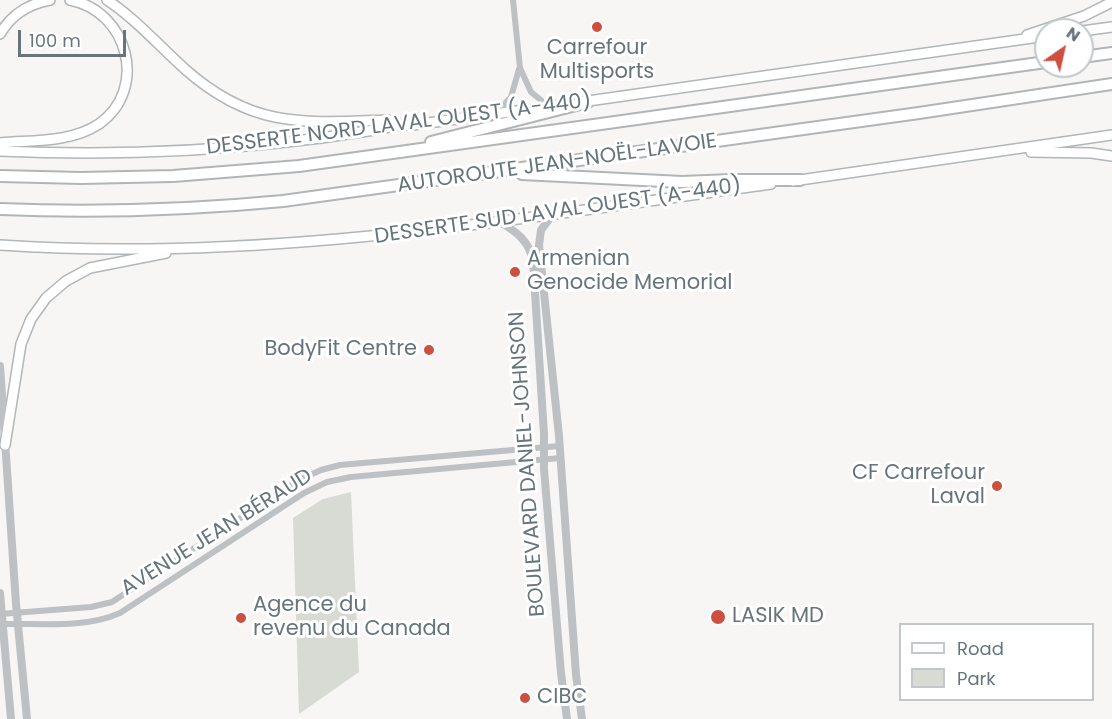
<!DOCTYPE html>
<html>
<head>
<meta charset="utf-8">
<style>
  body { margin:0 }
  #map { position:relative; width:1112px; height:719px; overflow:hidden; background:#f7f6f4; font-family:Poppins,sans-serif }
  canvas { display:block }
  .legend { position:absolute; left:899px; top:623px; width:195px; height:78px; box-sizing:border-box; background:#fff; border:2px solid #c2c8ca; margin:0; padding:8px 10px; list-style:none; font-size:18px; color:#66757b }
  .legend li { display:flex; align-items:center; gap:12px; height:30px }
  .legend b { width:30px; border:2px solid #c2c8ca }
  .north { position:absolute; left:1034px; top:18px; width:60px; height:60px; box-sizing:border-box; background:#fff; border:2px solid #c2c8ca; border-radius:50%; rotate:34deg; font-size:16px; font-weight:700; line-height:24px; text-align:center; color:#66757b }
  .north::after { content:''; display:block; margin:auto; width:21px; height:27px; background:#cd4f3f; clip-path:polygon(50% 0,100% 100%,50% 72%,0 100%) }
  .scale { position:absolute; left:18px; top:30px; width:108px; height:27px; box-sizing:border-box; border:3px solid #66757b; border-top:0; padding-left:8px; font-size:18px; line-height:21px; white-space:nowrap; color:#66757b; -webkit-text-stroke:4px #fff; paint-order:stroke }
</style>
</head>
<body>
<div id="map">
<canvas width="1112" height="719"></canvas>
<ul class="legend">
<li><b style="height:8px;background:#fff"></b>Road</li>
<li><b style="height:16px;background:#d7dbd4"></b>Park</li>
</ul>
<div class="north">N</div>
<div class="scale">100 m</div>
</div>
<script>
const g = document.querySelector('canvas').getContext('2d');
g.lineJoin = 'round';
function fillPath(path, color) { g.fillStyle = color; g.fill(path, 'evenodd'); }
function strokePath(path, color, width, dash) { g.strokeStyle = color; g.lineWidth = width; g.lineCap = dash ? 'butt' : 'round'; g.setLineDash(dash || []); g.stroke(path); }
function write(font, color, halo, rows, align = 'center') {
  g.font = font + ' Poppins,sans-serif'; g.lineWidth = 6; g.setLineDash([]); g.textBaseline = 'middle'; g.strokeStyle = halo; g.fillStyle = color; for (const [text, x, y, turn = 0] of rows) {
    g.save(); g.translate(x, y); g.rotate((+turn || 0) * Math.PI / 180); g.textAlign = isNaN(turn) ? turn : align; if (halo) g.strokeText(text, 0, 0); g.fillText(text, 0, 0); g.restore();
  }
}
fillPath(new Path2D(`
  M 351,492 L 359,672 L 299,714 L 293,518 L 323,499 Z`), '#d7dbd4');
const primary = new Path2D(`
  M 107,0 C 136,19 160,47 186,70 C 253,129 305,123 388,120 L 398,123
  M 1082,31 L 1112,27
  M 0,34 C 11,15 28,4 50,0
  M 1027,35 L 1084,16 L 1112,2
  M 581,102 L 1046,36
  M 0,143 C 33,140 70,143 99,124 C 149,89 128,11 70,0
  M 0,151 C 93,155 186,153 278,143 C 308,140 338,136 368,131 C 384,129 397,124 413,125 L 561,105
  M 1031,152 L 1091,153 L 1112,156
  M 793,181 L 1112,135
  M 0,245 C 259,263 515,219 771,184
  M 5,445 L 21,344 L 31,319 L 46,298 L 66,281 L 90,268 L 166,253`);
const motorway = new Path2D(`
  M 1082,57 L 1112,53
  M 431,142 L 588,102
  M 522,174 L 682,182 L 732,180 L 800,180
  M 0,176 L 81,178 L 173,176 L 299,166 L 1046,62
  M 0,209 C 95,213 189,210 283,201 L 919,113 L 1112,84`);
strokePath(primary, '#b1b6b8', 12);
strokePath(motorway, '#b1b5b7', 14);
strokePath(new Path2D(`
  M 513,0 L 520,68 L 531,92 L 548,106
  M 496,113 L 511,97 L 519,69
  M 0,614 L 91,607 L 112,602 L 297,481 L 321,470 L 340,465 L 559,446
  M 0,624 C 39,623 84,629 120,613 L 304,493 L 327,482 L 351,477 L 560,458`), '#bdc1c4', 6);
strokePath(new Path2D(`
  M 553,214 L 541,230 L 539,245 L 559,436 L 576,675 L 582,719
  M 499,221 C 516,232 529,240 533,261 L 544,434 L 544,469 L 561,673 L 567,719
  M 0,366 L 16,604 L 27,719
  M 0,593 L 11,719`), '#bdc1c4', 8);
strokePath(primary, '#fff', 9);
strokePath(motorway, '#fff', 10);
for (const [x, y, r, color] of [
  [597,27,6,"#cd4f3f"],
  [515,272,6,"#cd4f3f"],
  [429,350,6,"#cd4f3f"],
  [997,486,6,"#cd4f3f"],
  [718,617,8,"#cd4f3f"],
  [241,618,6,"#cd4f3f"],
  [525,698,6,"#cd4f3f"]
]) { const dot = new Path2D(); dot.arc(x, y, r, 0, 2 * Math.PI); g.fillStyle = color; g.fill(dot); strokePath(dot, '#fff', 2); }
write('21px', '#66757b', '#fff', [
  ["Carrefour",597,49,"center"],
  ["Multisports",597,73,"center"],
  ["Armenian",527,260],
  ["Genocide Memorial",527,284],
  ["BodyFit Centre",417,350,"right"],
  ["CF Carrefour",985,474,"right"],
  ["Laval",985,498,"right"],
  ["Agence du",253,606],
  ["revenu du Canada",253,630],
  ["LASIK MD",732,617],
  ["CIBC",537,698]
], 'left');
write('21px', '#66757b', '#fff', [
  ["DESSERTE NORD LAVAL OUEST (A-440)",399,125,-7],
  ["AUTOROUTE JEAN-NOËL-LAVOIE",557,164,-8],
  ["DESSERTE SUD LAVAL OUEST (A-440)",558,212,-8],
  ["BOULEVARD DANIEL-JOHNSON",528,464,-94],
  ["AVENUE JEAN BÉRAUD",217,533,-32]
]);
</script>
</body>
</html>
